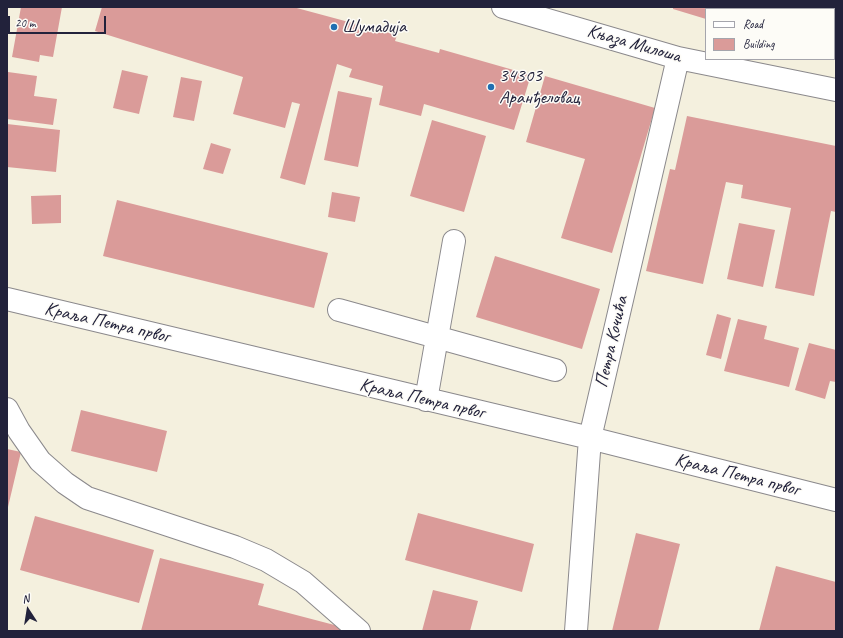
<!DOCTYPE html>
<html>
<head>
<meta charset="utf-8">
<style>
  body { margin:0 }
  #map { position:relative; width:843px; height:638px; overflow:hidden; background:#f4f0de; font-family:Caveat,sans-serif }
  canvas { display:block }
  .frame { position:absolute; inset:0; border:8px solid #22223b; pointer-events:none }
  .legend { position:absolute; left:705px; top:8px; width:130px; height:52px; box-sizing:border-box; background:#fdfcf7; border:1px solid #a5a5ac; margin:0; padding:5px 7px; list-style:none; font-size:12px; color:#22223b }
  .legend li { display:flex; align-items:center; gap:8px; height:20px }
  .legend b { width:20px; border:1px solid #a5a5ac }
  .north { position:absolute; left:8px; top:590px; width:40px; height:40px; -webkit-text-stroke:3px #fdfcf7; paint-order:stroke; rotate:348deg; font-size:11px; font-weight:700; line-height:16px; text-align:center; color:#22223b }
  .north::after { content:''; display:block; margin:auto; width:14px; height:18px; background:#22223b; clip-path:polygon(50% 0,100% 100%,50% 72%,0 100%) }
  .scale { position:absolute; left:8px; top:16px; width:98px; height:18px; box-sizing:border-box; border:2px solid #22223b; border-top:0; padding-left:5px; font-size:12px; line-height:14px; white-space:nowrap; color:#22223b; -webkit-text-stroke:3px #fdfcf7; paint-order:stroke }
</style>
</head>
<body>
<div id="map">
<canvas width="843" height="638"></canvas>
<div class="frame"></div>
<ul class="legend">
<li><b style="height:5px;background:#fff"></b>Road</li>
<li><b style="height:11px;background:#da9b99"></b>Building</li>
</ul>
<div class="north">N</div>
<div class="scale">20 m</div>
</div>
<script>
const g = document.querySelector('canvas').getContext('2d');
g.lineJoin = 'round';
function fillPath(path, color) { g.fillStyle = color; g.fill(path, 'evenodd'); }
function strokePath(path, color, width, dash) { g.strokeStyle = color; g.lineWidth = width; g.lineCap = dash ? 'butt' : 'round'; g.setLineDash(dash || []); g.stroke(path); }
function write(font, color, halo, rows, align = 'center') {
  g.font = font + ' Caveat,sans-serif'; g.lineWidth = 3; g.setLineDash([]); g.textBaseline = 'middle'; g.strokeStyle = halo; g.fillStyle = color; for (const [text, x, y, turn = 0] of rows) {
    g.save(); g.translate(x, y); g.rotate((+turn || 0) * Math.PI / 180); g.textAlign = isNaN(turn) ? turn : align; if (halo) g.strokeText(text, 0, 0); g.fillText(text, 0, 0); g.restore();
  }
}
fillPath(new Path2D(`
  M 21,7 L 62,7 L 53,57 L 40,55 L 39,62 L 12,57 Z
  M 102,7 L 293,7 L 397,35 L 395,41 L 439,53 L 440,49 L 531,75 L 514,130 L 424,104 L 421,116 L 379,105 L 383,86 L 349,77 L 352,69 L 337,64 L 305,185 L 280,178 L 300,104 L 292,102 L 285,128 L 233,114 L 243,77 L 95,31 Z
  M 673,7 L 826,7 L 825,9 L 706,9 L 706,19 L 673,9 Z
  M 834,17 L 836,17 L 836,53 L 834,53 Z
  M 122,70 L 148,76 L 139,114 L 113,108 Z
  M 8,72 L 37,76 L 34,96 L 57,99 L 53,125 L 7,119 Z
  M 545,76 L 655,108 L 612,253 L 561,238 L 585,159 L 526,142 Z
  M 181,77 L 202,81 L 194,121 L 173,117 Z
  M 338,91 L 372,98 L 358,167 L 324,160 Z
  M 687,116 L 836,146 L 836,212 L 831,211 L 814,296 L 775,288 L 791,208 L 741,198 L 743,185 L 726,182 L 703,284 L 646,271 L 670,169 L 675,170 Z
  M 432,120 L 486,136 L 464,212 L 410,196 Z
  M 7,124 L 60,130 L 56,172 L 7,167 Z
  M 211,143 L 231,149 L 223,174 L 203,169 Z
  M 332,192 L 360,197 L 355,222 L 328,217 Z
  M 61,195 L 61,223 L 32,224 L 31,196 Z
  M 117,200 L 328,253 L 314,308 L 103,256 Z
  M 739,223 L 775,230 L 763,287 L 727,279 Z
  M 495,256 L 600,289 L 582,349 L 476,317 Z
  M 717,314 L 731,318 L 721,359 L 706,355 Z
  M 738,319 L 767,326 L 764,339 L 799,348 L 789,387 L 724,371 Z
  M 809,343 L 836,350 L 836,382 L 830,381 L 825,399 L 795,390 Z
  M 81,410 L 167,431 L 157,472 L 71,451 Z
  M 7,449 L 21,452 L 8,507 L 7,507 Z
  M 418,513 L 534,544 L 522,592 L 405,560 Z
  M 35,516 L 154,550 L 139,603 L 20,570 Z
  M 636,533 L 680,544 L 658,631 L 612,631 Z
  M 160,558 L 264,584 L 258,605 L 342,627 L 341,631 L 141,631 Z
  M 776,566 L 836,582 L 836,631 L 759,631 Z
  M 433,590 L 478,601 L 470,631 L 422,631 Z`), '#da9b99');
const minor = new Path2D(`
  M 503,7 L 678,58 L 836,90
  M 7,299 L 590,438 L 836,500
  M 339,310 L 555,370
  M 426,400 L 454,241
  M 7,409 L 19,431 L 40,461 L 65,483 L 87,498 L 235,547 L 266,560 L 303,582 L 359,631
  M 576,631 L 590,438 L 678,58`);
strokePath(minor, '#8b898c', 24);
strokePath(minor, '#fff', 22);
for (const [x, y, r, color] of [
  [334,27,4,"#1f6fb2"],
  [491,87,4,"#1f6fb2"]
]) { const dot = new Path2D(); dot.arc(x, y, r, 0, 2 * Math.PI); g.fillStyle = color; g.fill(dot); strokePath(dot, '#fdfcf7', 1.5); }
write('19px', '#22223b', '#fdfcf7', [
  ["Шумадија",342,27],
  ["34303",499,76],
  ["Аранђеловац",499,98]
], 'left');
write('19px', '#22223b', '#fdfcf7', [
  ["Књаза Милоша",634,44,16],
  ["Краља Петра првог",107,323,13],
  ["Петра Кочића",612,342,-77],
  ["Краља Петра првог",422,399,13],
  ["Краља Петра првог",737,475,14]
]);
</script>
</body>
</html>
